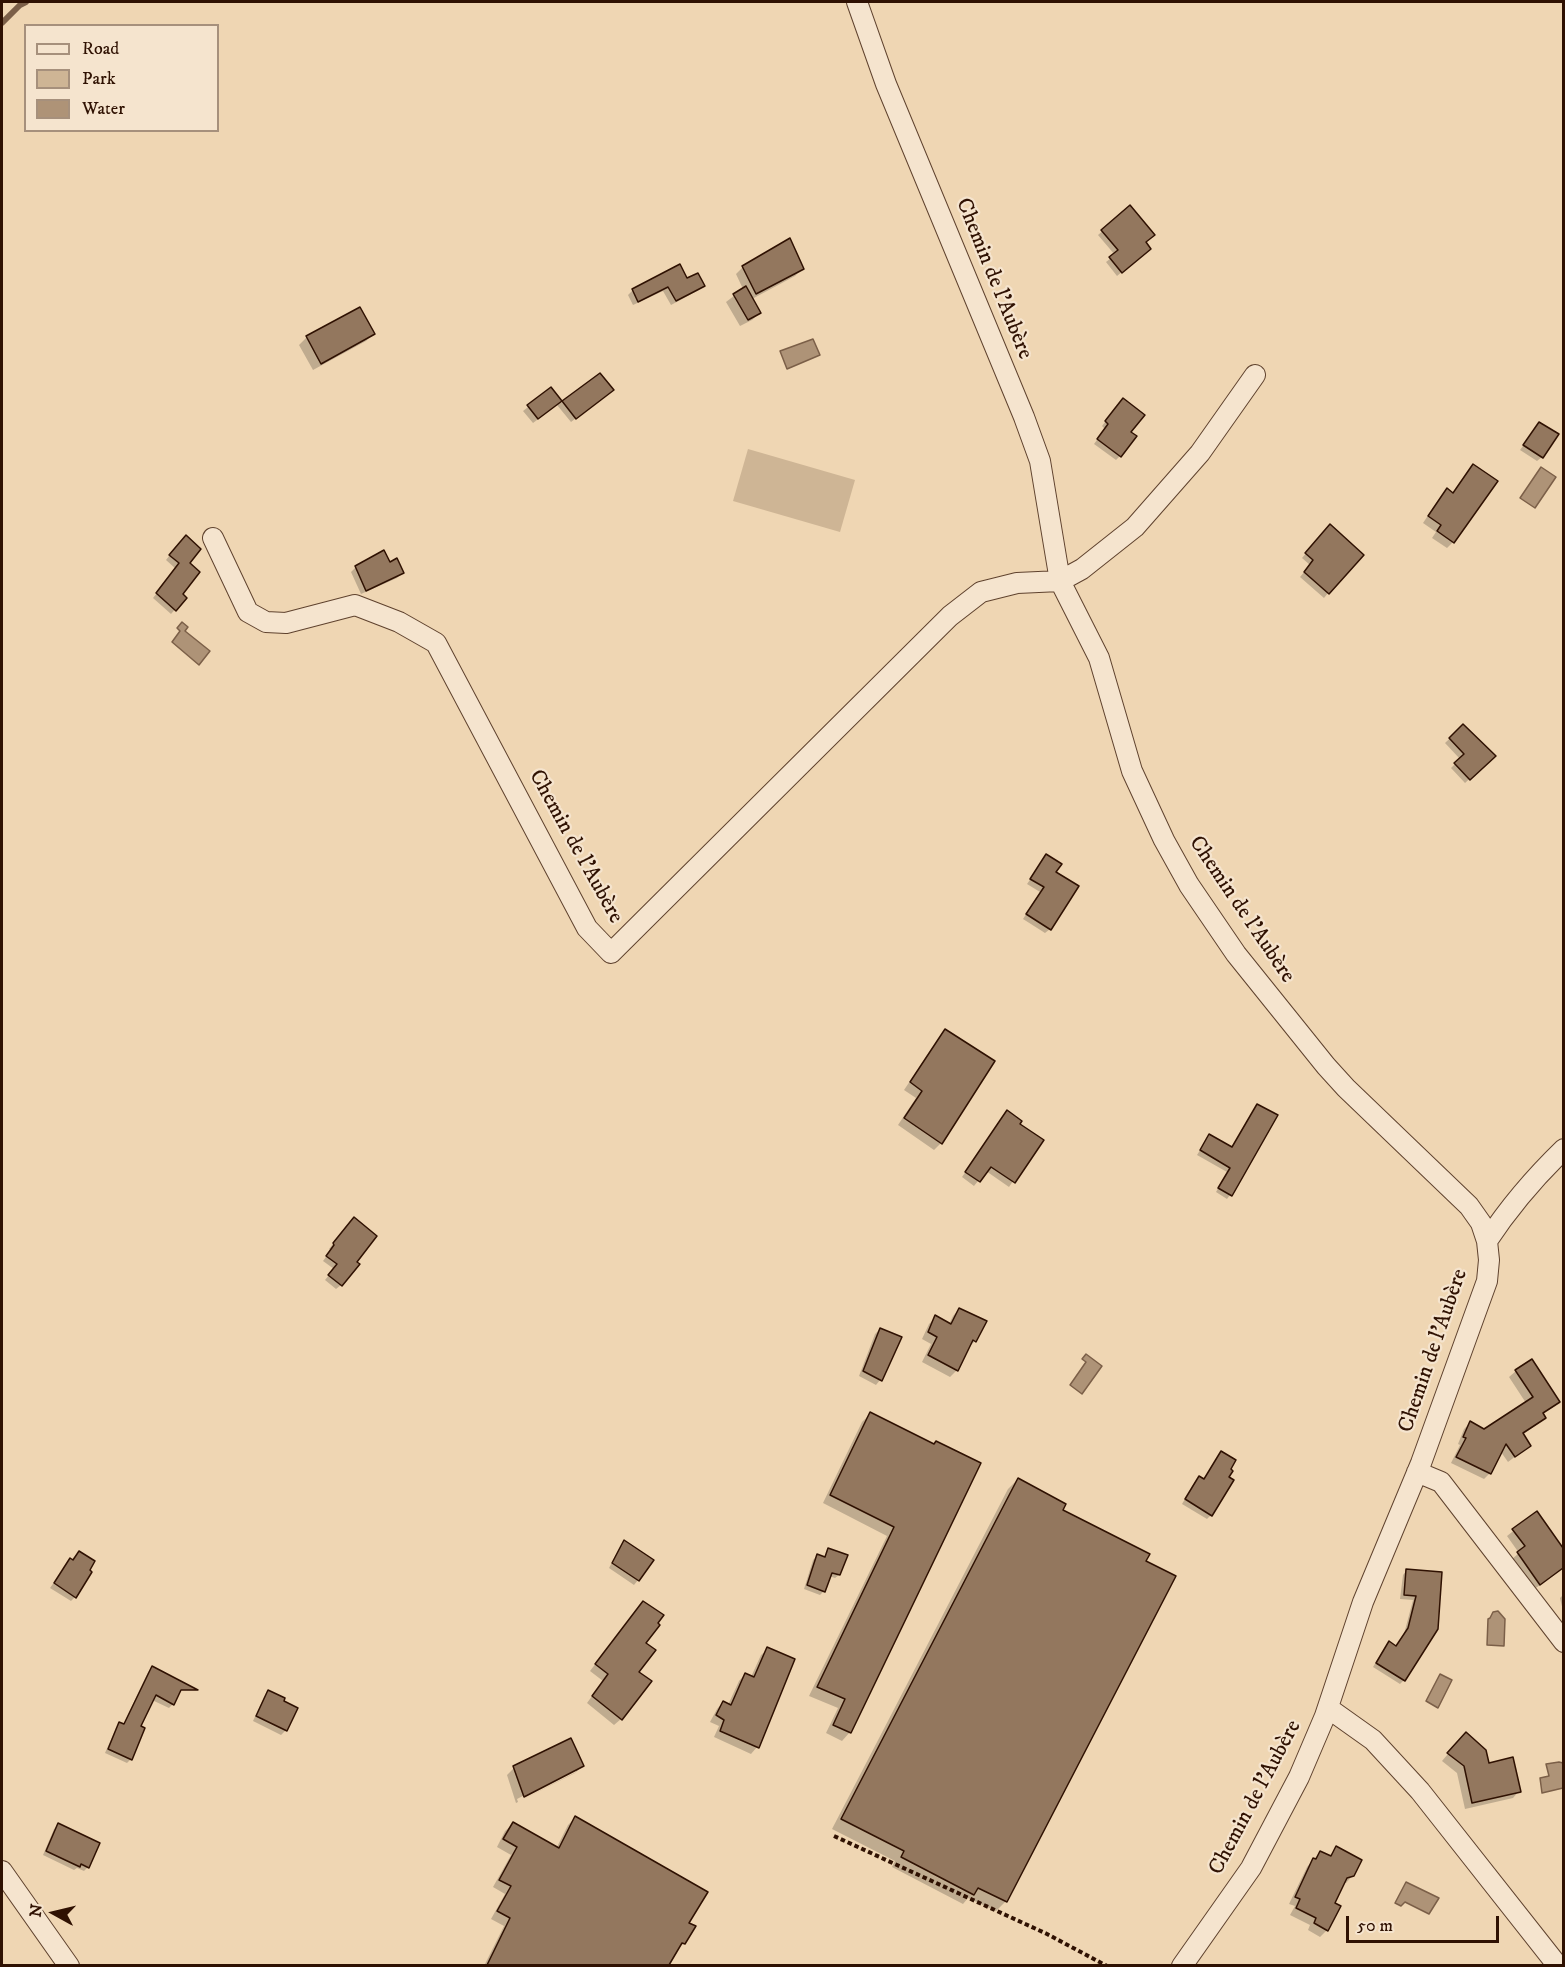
<!DOCTYPE html>
<html>
<head>
<meta charset="utf-8">
<style>
  body { margin:0 }
  #map { position:relative; width:1565px; height:1967px; overflow:hidden; background:#efd6b3; font-family:"IM FELL DW Pica",serif }
  canvas { display:block }
  .frame { position:absolute; inset:0; border:3px solid #2f1102; pointer-events:none }
  .legend { position:absolute; left:24px; top:24px; width:195px; height:108px; box-sizing:border-box; background:#f5e4ce; border:2px solid #a6907c; margin:0; padding:8px 10px; list-style:none; font-size:18px; color:#2f1102 }
  .legend li { display:flex; align-items:center; gap:12px; height:30px }
  .legend b { width:30px; border:2px solid #a6907c }
  .north { position:absolute; left:24px; top:1883px; width:60px; height:60px; -webkit-text-stroke:4px #f5e4ce; paint-order:stroke; rotate:278deg; font-size:16px; font-weight:700; line-height:24px; text-align:center; color:#2f1102 }
  .north::after { content:''; display:block; margin:auto; width:21px; height:27px; background:#2f1102; clip-path:polygon(50% 0,100% 100%,50% 72%,0 100%) }
  .scale { position:absolute; left:1346px; top:1916px; width:153px; height:27px; box-sizing:border-box; border:3px solid #2f1102; border-top:0; padding-left:8px; font-size:18px; line-height:21px; white-space:nowrap; color:#2f1102; -webkit-text-stroke:4px #f5e4ce; paint-order:stroke }
</style>
</head>
<body>
<div id="map">
<canvas width="1565" height="1967"></canvas>
<div class="frame"></div>
<ul class="legend">
<li><b style="height:8px;background:#f5e4ce"></b>Road</li>
<li><b style="height:16px;background:#ceb595"></b>Park</li>
<li><b style="height:16px;background:#ae9377"></b>Water</li>
</ul>
<div class="north">N</div>
<div class="scale">50 m</div>
</div>
<script>
const g = document.querySelector('canvas').getContext('2d');
g.lineJoin = 'round';
function fillPath(path, color) { g.fillStyle = color; g.fill(path, 'evenodd'); }
function strokePath(path, color, width, dash) { g.strokeStyle = color; g.lineWidth = width; g.lineCap = dash ? 'butt' : 'round'; g.setLineDash(dash || []); g.stroke(path); }
function write(font, color, halo, rows, align = 'center') {
  g.font = font + ' "IM FELL DW Pica",serif'; g.lineWidth = 4.5; g.setLineDash([]); g.textBaseline = 'middle'; g.strokeStyle = halo; g.fillStyle = color; for (const [text, x, y, turn = 0] of rows) {
    g.save(); g.translate(x, y); g.rotate((+turn || 0) * Math.PI / 180); g.textAlign = isNaN(turn) ? turn : align; if (halo) g.strokeText(text, 0, 0); g.fillText(text, 0, 0); g.restore();
  }
}
fillPath(new Path2D(`
  M 748,449 L 855,480 L 840,532 L 733,501 Z`), '#ceb595');
const water = new Path2D(`
  M 813,339 L 820,355 L 787,369 L 780,351 Z
  M 1541,467 L 1556,477 L 1535,508 L 1520,498 Z
  M 182,622 L 188,627 L 185,631 L 210,651 L 199,665 L 172,642 L 180,631 L 177,628 Z
  M 1086,1354 L 1102,1366 L 1082,1394 L 1070,1385 L 1086,1362 L 1082,1359 Z
  M 1498,1611 L 1505,1619 L 1504,1646 L 1487,1645 L 1488,1619 L 1490,1618 L 1493,1612 Z
  M 1440,1674 L 1452,1680 L 1438,1708 L 1426,1701 Z
  M 1559,1762 L 1563,1763 L 1563,1788 L 1542,1793 L 1540,1778 L 1549,1776 L 1546,1764 Z
  M 1406,1882 L 1439,1898 L 1429,1914 L 1405,1902 L 1401,1906 L 1395,1903 Z`);
fillPath(water, '#ae9377');
strokePath(water, '#7b5f48', 1.5);
fillPath(new Path2D(`
  M 1130,207 L 1144,243 L 1145,253 L 1117,276 L 1106,262 L 1115,255 L 1098,235 Z
  M 743,267 L 802,269 L 795,276 L 752,299 L 760,313 L 752,320 L 740,326 L 726,302 L 743,289 L 736,274 Z
  M 686,280 L 703,286 L 699,290 L 671,305 L 663,291 L 633,305 L 628,295 L 633,290 Z
  M 360,309 L 373,334 L 366,341 L 313,370 L 299,345 L 306,338 Z
  M 600,375 L 607,394 L 571,422 L 557,405 L 533,423 L 523,411 L 551,389 L 562,403 Z
  M 1119,404 L 1129,432 L 1120,456 L 1116,460 L 1094,444 L 1105,429 L 1102,426 Z
  M 1539,424 L 1542,457 L 1537,461 L 1520,450 Z
  M 1474,466 L 1453,542 L 1447,548 L 1432,538 L 1436,532 L 1423,523 L 1441,496 L 1447,490 L 1452,494 Z
  M 1325,531 L 1328,593 L 1324,598 L 1300,577 L 1310,565 L 1302,558 Z
  M 181,541 L 188,563 L 181,594 L 185,598 L 171,614 L 153,598 L 176,569 L 166,560 Z
  M 389,564 L 402,573 L 397,578 L 361,594 L 351,572 L 356,567 Z
  M 1463,726 L 1494,756 L 1465,783 L 1451,768 L 1460,759 L 1445,743 Z
  M 1047,856 L 1054,872 L 1050,929 L 1045,933 L 1023,919 L 1040,892 L 1027,884 Z
  M 945,1031 L 941,1143 L 934,1150 L 898,1125 L 916,1098 L 904,1090 L 939,1038 Z
  M 1258,1105 L 1230,1195 L 1227,1199 L 1216,1192 L 1227,1172 L 1197,1155 L 1209,1136 L 1231,1148 Z
  M 1007,1111 L 1018,1125 L 1041,1140 L 1009,1187 L 986,1171 L 974,1186 L 962,1177 Z
  M 349,1223 L 341,1285 L 336,1289 L 325,1280 L 334,1269 L 323,1261 L 331,1250 L 329,1249 Z
  M 959,1309 L 975,1341 L 968,1348 L 957,1370 L 950,1377 L 922,1362 L 931,1344 L 922,1339 L 929,1324 L 936,1317 L 949,1324 L 953,1316 Z
  M 880,1329 L 900,1338 L 880,1380 L 876,1385 L 859,1376 L 875,1334 Z
  M 1516,1371 L 1558,1402 L 1542,1414 L 1544,1418 L 1538,1424 L 1522,1435 L 1529,1446 L 1508,1462 L 1501,1452 L 1490,1473 L 1484,1479 L 1451,1463 L 1460,1445 L 1458,1444 L 1464,1429 L 1470,1423 L 1484,1430 L 1526,1403 L 1509,1377 Z
  M 870,1414 L 933,1445 L 850,1732 L 842,1741 L 826,1733 L 838,1708 L 809,1696 L 887,1536 L 823,1503 L 862,1422 Z
  M 1222,1453 L 1211,1515 L 1207,1519 L 1182,1504 L 1195,1482 L 1199,1478 L 1203,1480 Z
  M 1018,1479 L 1061,1511 L 1006,1901 L 996,1911 L 968,1898 L 963,1904 L 892,1867 L 895,1861 L 832,1829 L 1008,1489 Z
  M 1536,1513 L 1564,1551 L 1564,1568 L 1533,1590 L 1511,1560 L 1519,1553 L 1507,1536 Z
  M 624,1542 L 638,1580 L 634,1585 L 609,1568 L 620,1547 Z
  M 829,1550 L 839,1575 L 835,1578 L 829,1576 L 824,1591 L 820,1595 L 804,1589 L 813,1560 L 817,1556 L 823,1558 Z
  M 79,1552 L 75,1597 L 71,1601 L 50,1588 L 66,1565 Z
  M 1407,1570 L 1440,1573 L 1404,1680 L 1400,1684 L 1373,1667 L 1385,1647 L 1396,1647 L 1404,1634 L 1413,1600 L 1400,1599 L 1403,1575 Z
  M 1564,1594 L 1564,1615 L 1560,1598 Z
  M 637,1609 L 644,1643 L 637,1672 L 621,1719 L 614,1725 L 587,1703 L 603,1681 L 590,1671 Z
  M 768,1649 L 757,1747 L 751,1754 L 714,1737 L 719,1726 L 710,1722 L 717,1709 L 723,1702 L 728,1705 L 739,1681 L 745,1674 L 751,1677 L 761,1655 Z
  M 152,1668 L 173,1704 L 169,1708 L 152,1700 L 139,1727 L 131,1759 L 127,1763 L 105,1753 L 116,1728 L 120,1723 L 123,1725 L 148,1672 Z
  M 269,1692 L 286,1730 L 281,1735 L 253,1721 L 264,1697 Z
  M 1459,1741 L 1488,1764 L 1519,1791 L 1513,1798 L 1465,1809 L 1457,1773 L 1442,1761 Z
  M 582,1766 L 575,1773 L 516,1803 L 507,1775 L 514,1768 ZM 576,1769 L 576,1772 L 518,1802 L 517,1799 Z
  M 575,1818 L 687,1923 L 684,1943 L 676,1950 L 667,1966 L 484,1966 L 504,1926 L 491,1919 L 505,1894 L 493,1887 L 511,1855 L 497,1847 L 505,1831 L 513,1824 L 556,1849 L 568,1825 Z
  M 58,1825 L 88,1867 L 84,1871 L 77,1868 L 74,1870 L 43,1855 L 54,1829 Z
  M 1337,1848 L 1353,1875 L 1346,1883 L 1342,1883 L 1333,1904 L 1327,1930 L 1320,1937 L 1308,1930 L 1310,1925 L 1290,1915 L 1295,1906 L 1289,1904 L 1307,1867 L 1320,1852 L 1329,1856 Z`), '#0003');
strokePath(new Path2D(`
  M 2,23 L 20,5 L 26,2`), '#7b5f48', 6);
const building = new Path2D(`
  M 1130,205 L 1155,235 L 1146,242 L 1151,249 L 1122,273 L 1109,257 L 1118,250 L 1101,230 Z
  M 790,238 L 804,269 L 756,294 L 742,266 Z
  M 680,264 L 687,278 L 698,273 L 705,286 L 676,301 L 668,287 L 638,302 L 632,289 Z
  M 746,286 L 761,313 L 748,320 L 733,294 Z
  M 360,307 L 375,334 L 321,364 L 306,336 Z
  M 600,373 L 614,390 L 576,419 L 562,401 Z
  M 551,387 L 562,401 L 538,419 L 527,405 Z
  M 1123,398 L 1145,415 L 1131,432 L 1137,436 L 1121,457 L 1097,439 L 1108,424 L 1105,421 Z
  M 1539,422 L 1559,434 L 1543,458 L 1523,445 Z
  M 1473,464 L 1498,481 L 1454,543 L 1437,531 L 1441,525 L 1428,516 L 1447,488 L 1453,493 Z
  M 1330,524 L 1364,555 L 1329,594 L 1304,572 L 1313,560 L 1305,553 Z
  M 186,535 L 201,549 L 190,563 L 200,572 L 183,594 L 187,598 L 176,611 L 156,593 L 179,563 L 169,555 Z
  M 384,550 L 390,562 L 397,558 L 404,573 L 366,591 L 355,566 Z
  M 1463,724 L 1496,756 L 1470,780 L 1454,763 L 1464,754 L 1449,738 Z
  M 1046,854 L 1062,864 L 1056,872 L 1079,886 L 1051,930 L 1026,914 L 1044,887 L 1030,879 Z
  M 945,1029 L 995,1061 L 942,1144 L 904,1118 L 922,1091 L 910,1082 Z
  M 1257,1104 L 1278,1115 L 1232,1196 L 1218,1188 L 1230,1168 L 1200,1150 L 1209,1134 L 1232,1147 Z
  M 1007,1110 L 1022,1121 L 1020,1124 L 1044,1140 L 1015,1183 L 991,1167 L 980,1182 L 965,1172 Z
  M 354,1217 L 377,1236 L 357,1262 L 360,1264 L 342,1286 L 328,1275 L 337,1264 L 326,1256 L 334,1245 L 333,1243 Z
  M 959,1308 L 987,1321 L 976,1342 L 973,1340 L 958,1371 L 928,1355 L 937,1337 L 928,1332 L 935,1315 L 951,1324 Z
  M 880,1328 L 902,1337 L 882,1381 L 863,1371 Z
  M 1532,1359 L 1560,1402 L 1543,1413 L 1546,1418 L 1523,1433 L 1531,1446 L 1515,1457 L 1506,1444 L 1491,1474 L 1456,1457 L 1466,1438 L 1463,1437 L 1470,1421 L 1484,1429 L 1533,1397 L 1515,1370 Z
  M 870,1412 L 934,1444 L 936,1441 L 981,1463 L 851,1733 L 833,1725 L 845,1699 L 817,1687 L 894,1527 L 830,1495 Z
  M 1221,1451 L 1236,1460 L 1231,1469 L 1233,1471 L 1229,1477 L 1234,1480 L 1212,1516 L 1185,1499 L 1199,1476 L 1204,1479 Z
  M 1018,1478 L 1066,1504 L 1063,1510 L 1150,1554 L 1146,1561 L 1176,1576 L 1007,1902 L 978,1888 L 974,1895 L 901,1857 L 904,1851 L 841,1819 Z
  M 1537,1511 L 1563,1548 L 1563,1568 L 1540,1585 L 1517,1552 L 1525,1546 L 1512,1529 Z
  M 624,1540 L 654,1560 L 639,1581 L 612,1563 Z
  M 828,1548 L 848,1555 L 840,1575 L 832,1573 L 825,1592 L 807,1585 L 817,1554 L 825,1557 Z
  M 79,1551 L 95,1561 L 90,1570 L 92,1572 L 76,1598 L 54,1583 L 70,1558 L 73,1560 Z
  M 1406,1569 L 1442,1572 L 1438,1629 L 1405,1681 L 1376,1663 L 1389,1641 L 1396,1646 L 1408,1628 L 1416,1596 L 1404,1595 Z
  M 643,1601 L 664,1615 L 658,1623 L 660,1625 L 646,1643 L 656,1650 L 639,1672 L 652,1681 L 622,1720 L 592,1696 L 608,1674 L 595,1664 Z
  M 767,1647 L 795,1659 L 759,1748 L 720,1731 L 724,1720 L 716,1715 L 723,1701 L 731,1705 L 745,1673 L 754,1677 Z
  M 152,1666 L 198,1690 L 181,1690 L 174,1705 L 156,1695 L 141,1726 L 145,1728 L 132,1760 L 108,1749 L 119,1722 L 124,1724 Z
  M 268,1690 L 285,1698 L 284,1701 L 298,1708 L 287,1731 L 256,1716 Z
  M 1466,1732 L 1486,1750 L 1489,1763 L 1513,1757 L 1521,1792 L 1472,1803 L 1464,1766 L 1447,1753 Z
  M 571,1738 L 584,1766 L 524,1797 L 513,1766 Z
  M 575,1816 L 708,1892 L 689,1923 L 696,1926 L 685,1944 L 682,1943 L 669,1965 L 487,1965 L 510,1918 L 497,1911 L 511,1886 L 499,1880 L 517,1847 L 503,1839 L 513,1822 L 559,1848 Z
  M 58,1823 L 100,1843 L 89,1868 L 81,1864 L 80,1867 L 46,1851 Z
  M 1336,1846 L 1362,1860 L 1354,1876 L 1347,1878 L 1335,1903 L 1341,1906 L 1328,1931 L 1314,1923 L 1316,1918 L 1296,1908 L 1300,1899 L 1295,1897 L 1313,1858 L 1316,1859 L 1320,1851 L 1331,1856 Z`);
fillPath(building, '#93775e');
strokePath(building, '#2f1102', 1.5);
const minor = new Path2D(`
  M 857,2 L 886,84 L 1024,417 L 1040,461 L 1060,581 L 1099,658 L 1132,771 L 1164,840 L 1189,885 L 1236,954 L 1326,1066 L 1346,1088 L 1469,1206 L 1481,1223 L 1487,1241 L 1489,1260 L 1487,1281 L 1421,1463 L 1363,1602 L 1325,1716 L 1299,1777 L 1251,1868 L 1182,1966
  M 213,538 L 248,612 L 266,622 L 286,623 L 355,605 L 399,622 L 436,643 L 587,928 L 611,953 L 950,616 L 981,592 L 1017,583 L 1060,581 L 1082,569 L 1135,527 L 1200,453 L 1255,375
  M 1487,1241 C 1510,1206 1533,1179 1564,1149
  M 1417,1472 L 1441,1482 L 1564,1642
  M 1328,1708 L 1373,1740 L 1420,1791 L 1558,1966
  M 2,1871 L 69,1966`);
strokePath(minor, '#5f422e', 22);
strokePath(new Path2D(`
  M 834,1836 L 1047,1934 L 1107,1966`), '#2f1102', 4, [4.5, 3]);
strokePath(minor, '#f5e4ce', 20);
write('22px', '#2f1102', '#f5e4ce', [
  ["Chemin de l'Aubère",993,279,68],
  ["Chemin de l'Aubère",575,847,61],
  ["Chemin de l'Aubère",1241,910,56],
  ["Chemin de l'Aubère",1434,1351,-71],
  ["Chemin de l'Aubère",1256,1798,-62]
]);
</script>
</body>
</html>
